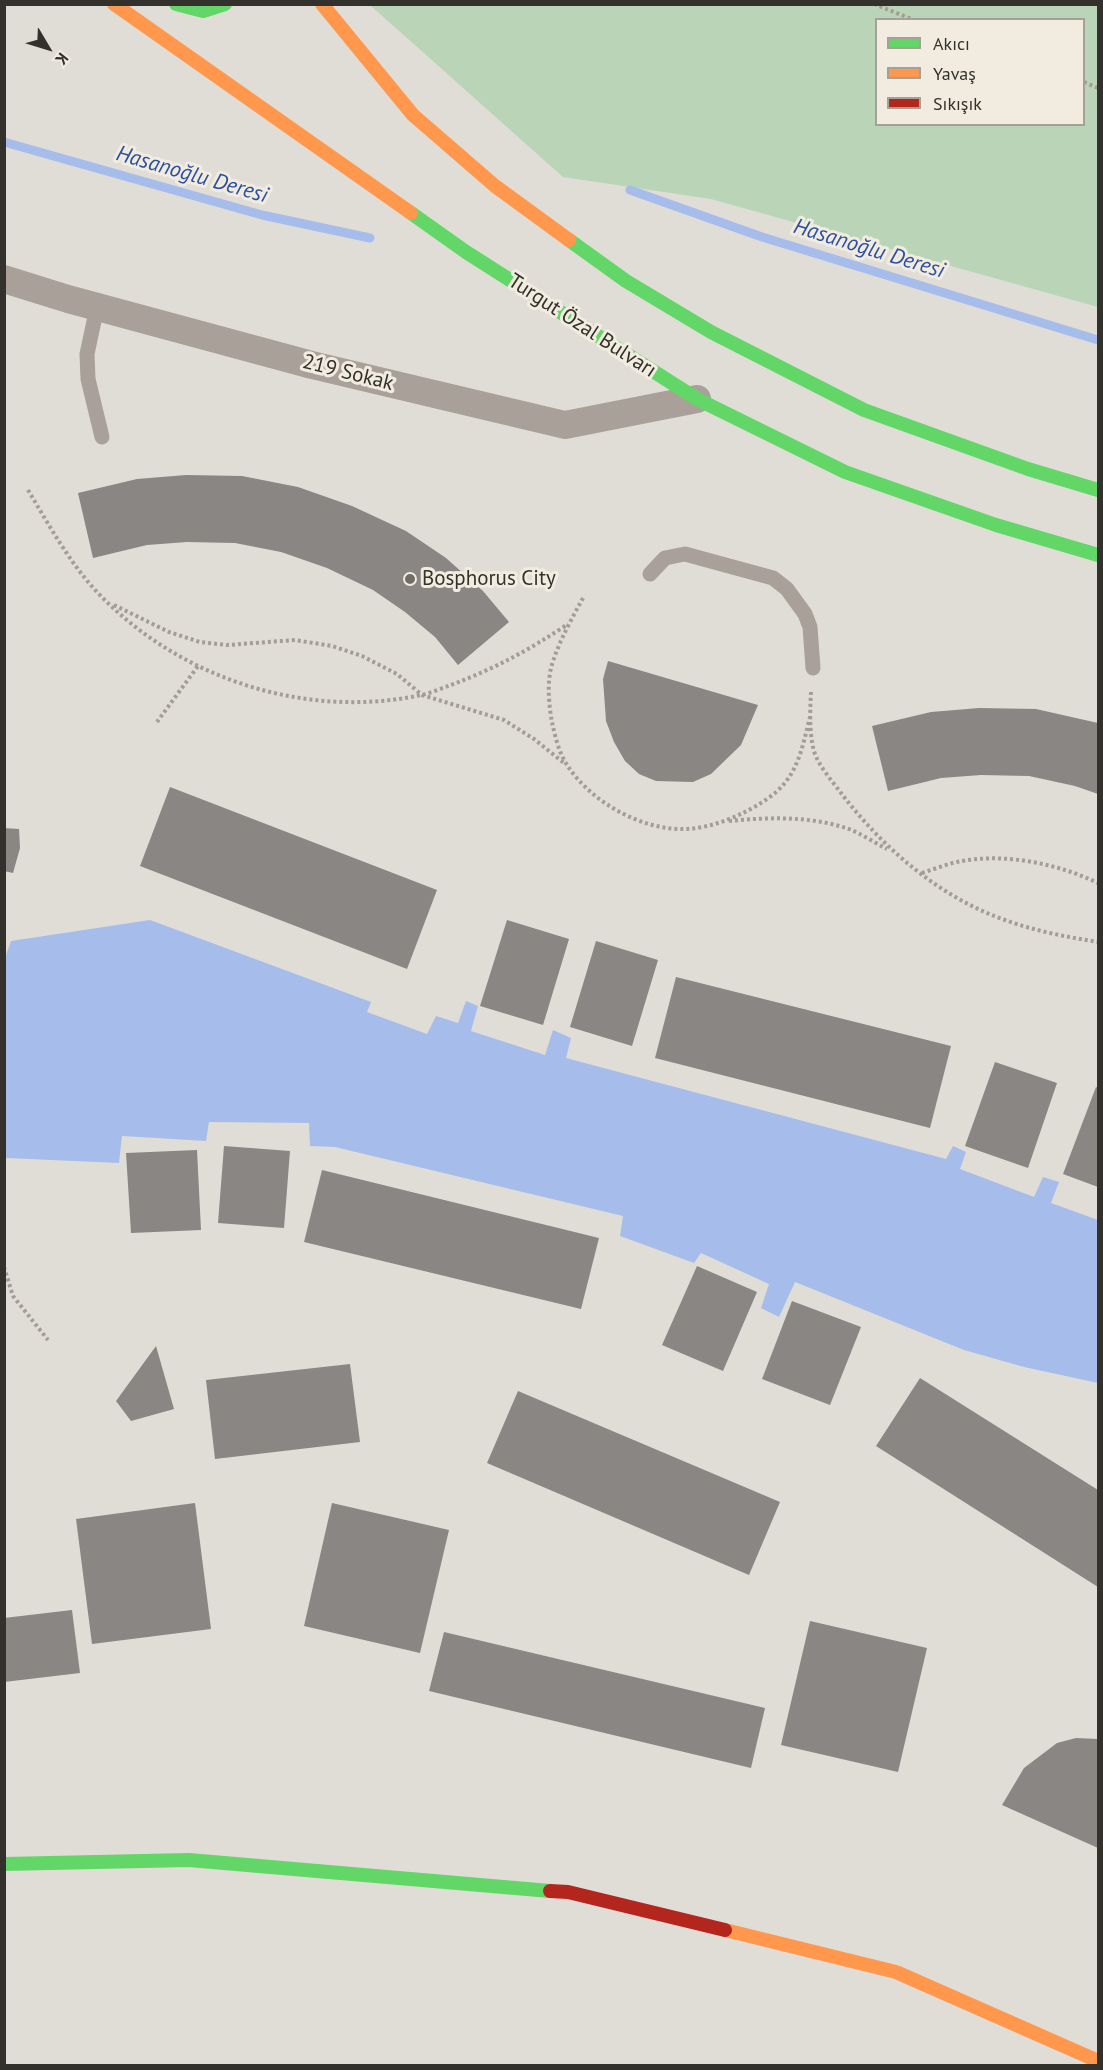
<!DOCTYPE html>
<html>
<head>
<meta charset="utf-8">
<style>
  body { margin:0 }
  #map { position:relative; width:1103px; height:2070px; overflow:hidden; background:#e0ddd6; font-family:"PT Sans",sans-serif }
  canvas { display:block }
  .frame { position:absolute; inset:0; border:6px solid #33312c; pointer-events:none }
  .legend { position:absolute; left:875px; top:18px; width:210px; height:108px; box-sizing:border-box; background:#f1ecdf; border:2px solid #a5a197; margin:0; padding:8px 10px; list-style:none; font-size:18px; color:#33312c }
  .legend li { display:flex; align-items:center; gap:12px; height:30px }
  .legend b { width:30px; border:2px solid #a5a197 }
  .north { position:absolute; left:18px; top:18px; width:60px; height:60px; -webkit-text-stroke:4px #f1ecdf; paint-order:stroke; rotate:128deg; font-size:16px; font-weight:700; line-height:24px; text-align:center; color:#33312c }
  .north::after { content:''; display:block; margin:auto; width:21px; height:27px; background:#33312c; clip-path:polygon(50% 0,100% 100%,50% 72%,0 100%) }
</style>
</head>
<body>
<div id="map">
<canvas width="1103" height="2070"></canvas>
<div class="frame"></div>
<ul class="legend">
<li><b style="height:8px;background:#63d668"></b>Akıcı</li>
<li><b style="height:8px;background:#ff974d"></b>Yavaş</li>
<li><b style="height:8px;background:#b3261e"></b>Sıkışık</li>
</ul>
<div class="north">K</div>
</div>
<script>
const g = document.querySelector('canvas').getContext('2d');
g.lineJoin = 'round';
function fillPath(path, color) { g.fillStyle = color; g.fill(path, 'evenodd'); }
function strokePath(path, color, width, dash) { g.strokeStyle = color; g.lineWidth = width; g.lineCap = dash ? 'butt' : 'round'; g.setLineDash(dash || []); g.stroke(path); }
function write(font, color, halo, rows, align = 'center') {
  g.font = font + ' "PT Sans",sans-serif'; g.lineWidth = 6; g.setLineDash([]); g.textBaseline = 'middle'; g.strokeStyle = halo; g.fillStyle = color; for (const [text, x, y, turn = 0] of rows) {
    g.save(); g.translate(x, y); g.rotate((+turn || 0) * Math.PI / 180); g.textAlign = isNaN(turn) ? turn : align; if (halo) g.strokeText(text, 0, 0); g.fillText(text, 0, 0); g.restore();
  }
}
fillPath(new Path2D(`
  M 370,5 L 1098,5 L 1098,307 L 711,199 L 563,177 ZM 876,20 L 1084,20 L 1084,124 L 876,124 Z`), '#b9d4b6');
fillPath(new Path2D(`
  M 150,920 L 371,1002 L 367,1012 L 427,1034 L 436,1016 L 458,1023 L 466,1001 L 478,1006 L 471,1031 L 545,1055 L 553,1030 L 571,1038 L 566,1058 L 946,1159 L 953,1146 L 966,1152 L 960,1169 L 1034,1197 L 1043,1177 L 1059,1182 L 1051,1203 L 1098,1220 L 1098,1383 L 1024,1367 L 964,1350 L 795,1282 L 779,1317 L 761,1308 L 769,1284 L 701,1253 L 694,1263 L 620,1236 L 623,1216 L 335,1147 L 310,1146 L 309,1123 L 209,1122 L 206,1141 L 122,1136 L 119,1163 L 6,1158 L 5,1191 L 4,961 L 11,941 Z`), '#a6bdeb');
strokePath(new Path2D(`
  M 4,142 L 262,215 L 370,238
  M 630,190 L 762,237 L 1098,340`), '#a6bdeb', 9);
fillPath(new Path2D(`
  M 186,475 L 242,476 L 298,487 L 352,506 L 406,531 L 446,558 L 483,591 L 509,622 L 458,665 L 435,637 L 405,612 L 373,590 L 327,568 L 281,552 L 235,543 L 187,542 L 147,545 L 93,558 L 78,493 L 137,479 Z
  M 608,661 L 758,705 L 741,745 L 711,774 L 693,782 L 656,781 L 639,774 L 625,761 L 614,742 L 606,721 L 603,679 Z
  M 979,708 L 1036,709 L 1098,723 L 1098,794 L 1075,786 L 1029,776 L 981,775 L 941,778 L 888,791 L 872,726 L 931,712 Z
  M 170,787 L 437,890 L 407,969 L 140,866 Z
  M 4,828 L 19,829 L 20,848 L 13,873 L 4,871 Z
  M 507,920 L 569,939 L 543,1025 L 480,1006 Z
  M 596,941 L 658,960 L 632,1046 L 570,1027 Z
  M 676,977 L 951,1046 L 930,1128 L 655,1058 Z
  M 995,1062 L 1057,1083 L 1028,1168 L 965,1146 Z
  M 1096,1087 L 1098,1088 L 1098,1187 L 1063,1174 Z
  M 224,1146 L 290,1151 L 284,1228 L 218,1223 Z
  M 197,1150 L 201,1230 L 131,1233 L 126,1153 Z
  M 322,1170 L 599,1238 L 581,1309 L 304,1242 Z
  M 697,1266 L 757,1292 L 723,1371 L 662,1345 Z
  M 792,1301 L 861,1327 L 830,1405 L 762,1379 Z
  M 156,1346 L 174,1409 L 131,1421 L 116,1401 Z
  M 350,1364 L 360,1442 L 215,1459 L 206,1380 Z
  M 920,1378 L 1098,1490 L 1098,1587 L 876,1446 Z
  M 518,1391 L 780,1502 L 749,1575 L 487,1463 Z
  M 195,1503 L 211,1629 L 92,1644 L 76,1519 Z
  M 332,1503 L 449,1530 L 420,1653 L 304,1626 Z
  M 72,1610 L 80,1673 L 4,1682 L 4,1618 Z
  M 810,1621 L 927,1648 L 898,1772 L 781,1745 Z
  M 444,1632 L 765,1708 L 751,1768 L 429,1691 Z
  M 1076,1738 L 1098,1739 L 1098,1848 L 1002,1805 L 1024,1768 L 1057,1743 Z`), '#898683');
strokePath(new Path2D(`
  M 874,4 L 914,20
  M 1084,82 L 1098,88
  M 28,490 C 49,525 69,562 97,592 C 178,678 305,720 421,695 C 431,693 442,688 451,685 C 496,668 529,650 568,624
  M 583,598 C 571,620 558,643 551,668 C 547,685 549,706 552,722 C 555,736 559,753 567,765 C 591,802 642,831 687,829 C 706,828 726,821 743,813 C 757,806 774,796 784,784 C 800,765 804,740 810,717
  M 114,605 L 169,632 L 200,642 L 227,645 L 295,640 L 332,646 L 362,656 L 397,674 L 422,695 L 504,720 L 534,739 L 564,763
  M 811,692 C 810,711 809,732 814,751 C 818,765 832,781 841,793 C 883,848 939,897 1005,920 C 1035,931 1067,937 1098,942
  M 157,722 L 198,666
  M 729,821 C 770,817 811,816 849,829 C 862,834 875,843 887,849
  M 922,873 C 935,869 949,863 962,861 C 1007,853 1058,864 1098,883
  M 4,1267 L 13,1296 L 48,1340`), '#a49c97', 4, [3, 3]);
strokePath(new Path2D(`
  M 97,307 L 87,354 L 88,379 L 102,437
  M 650,574 L 665,558 L 685,554 L 773,578 L 787,589 L 805,614 L 810,627 L 813,668`), '#a9a09a', 15);
strokePath(new Path2D(`
  M 4,279 L 68,299 L 312,365 L 565,425 L 697,399`), '#a9a09a', 28);
strokePath(new Path2D(`
  M 176,4 L 203,11 L 225,4
  M 411,213 L 466,252 L 697,399 L 845,472 L 996,525 L 1098,555
  M 569,240 L 626,281 L 711,332 L 864,410 L 1028,469 L 1098,490
  M 4,1864 L 189,1860 L 550,1891`), '#63d668', 14);
strokePath(new Path2D(`
  M 114,4 L 411,213
  M 322,4 L 413,115 L 495,186 L 569,240
  M 725,1930 L 896,1972 L 1098,2061`), '#ff974d', 14);
strokePath(new Path2D(`
  M 550,1891 L 568,1892 L 725,1930`), '#b3261e', 14);
for (const [x, y, r, color] of [
  [410,579,6,"#706d68"]
]) { const dot = new Path2D(); dot.arc(x, y, r, 0, 2 * Math.PI); g.fillStyle = color; g.fill(dot); strokePath(dot, '#f1ecdf', 2); }
write('21px', '#33312c', '#f1ecdf', [
  ["Turgut Özal Bulvarı",582,326,33],
  ["219 Sokak",348,373,14]
]);
write('21px', '#33312c', '#f1ecdf', [
  ["Bosphorus City",422,579]
], 'left');
write('italic 22px', '#2d50a0', '#f1ecdf', [
  ["Hasanoğlu Deresi",192,175,16],
  ["Hasanoğlu Deresi",869,249,17]
]);
</script>
</body>
</html>
